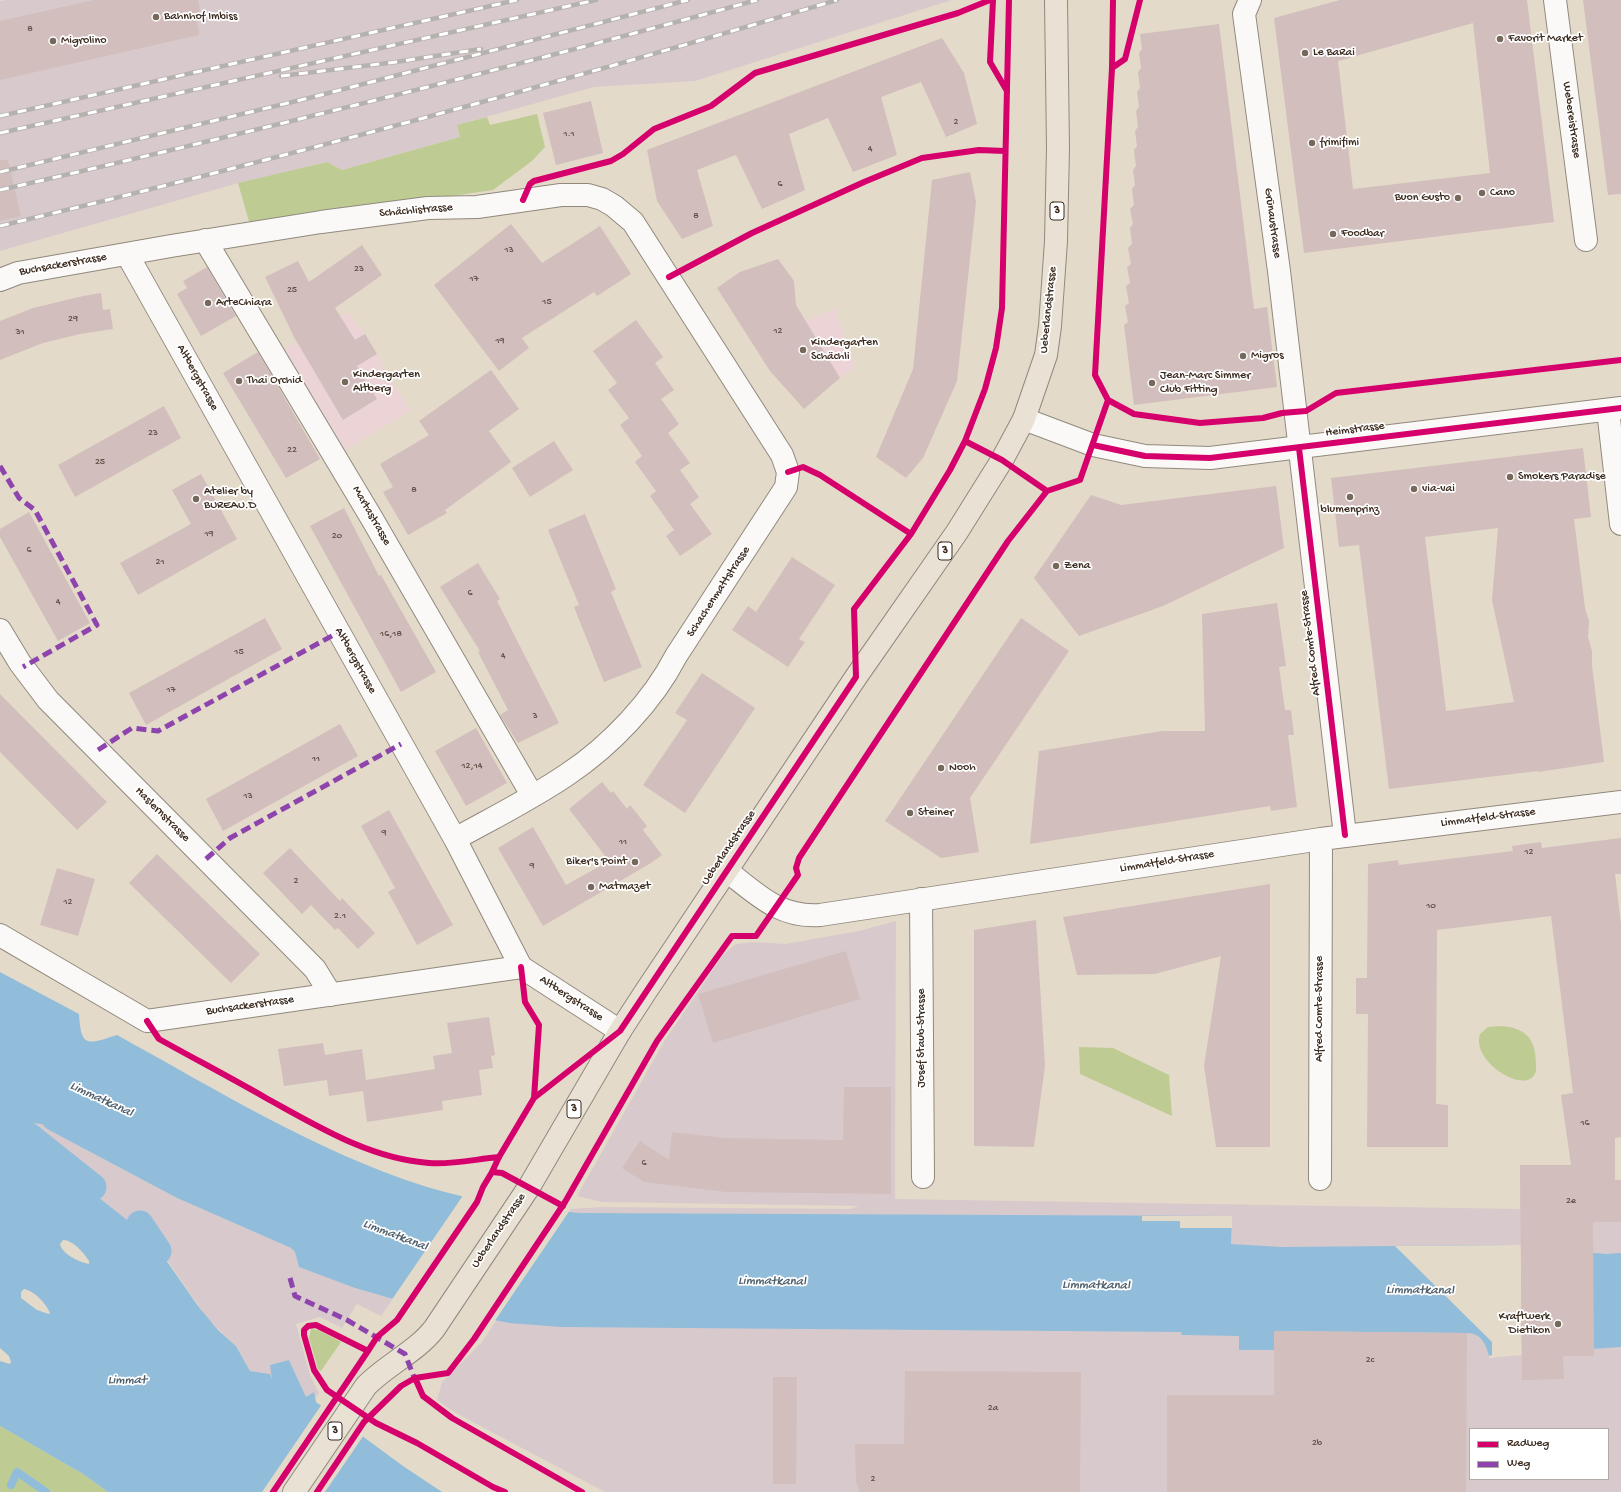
<!DOCTYPE html>
<html>
<head>
<meta charset="utf-8">
<style>
  body { margin:0 }
  #map { position:relative; width:1621px; height:1492px; overflow:hidden; background:#e4dac9; font-family:"Gochi Hand",sans-serif }
  canvas { display:block }
  .legend { position:absolute; left:1469px; top:1428px; width:140px; height:52px; box-sizing:border-box; background:#fff; border:1px solid #b1aaa5; margin:0; padding:5px 7px; list-style:none; font-size:12px; color:#3b2a1e }
  .legend li { display:flex; align-items:center; gap:8px; height:20px }
  .legend b { width:20px; border:1px solid #b1aaa5 }
</style>
</head>
<body>
<div id="map">
<canvas width="1621" height="1492"></canvas>
<ul class="legend">
<li><b style="height:5px;background:#d6006c"></b>Radweg</li>
<li><b style="height:5px;background:#8e44ad"></b>Weg</li>
</ul>
</div>
<script>
const g = document.querySelector('canvas').getContext('2d');
g.lineJoin = 'round';
function fillPath(path, color) { g.fillStyle = color; g.fill(path, 'evenodd'); }
function strokePath(path, color, width, dash) { g.strokeStyle = color; g.lineWidth = width; g.lineCap = dash ? 'butt' : 'round'; g.setLineDash(dash || []); g.stroke(path); }
function write(font, color, halo, rows, align = 'center') {
  g.font = font + ' "Gochi Hand",sans-serif'; g.lineWidth = 3.5; g.setLineDash([]); g.textBaseline = 'middle'; g.strokeStyle = halo; g.fillStyle = color; for (const [text, x, y, turn = 0] of rows) {
    g.save(); g.translate(x, y); g.rotate((+turn || 0) * Math.PI / 180); g.textAlign = isNaN(turn) ? turn : align; if (halo) g.strokeText(text, 0, 0); g.fillText(text, 0, 0); g.restore();
  }
}
fillPath(new Path2D(`
  M 835,309 L 855,366 L 840,378 L 828,359 L 789,392 L 770,371 L 752,342 Z
  M 348,312 L 365,334 L 410,411 L 339,454 L 279,352 Z`), '#ecd4d6');
fillPath(new Path2D(`
  M 6,0 L 952,0 L 695,81 L 594,87 L 457,125 L 460,137 L 342,170 L 327,162 L 235,184 L 0,251 L 0,1 Z
  M 896,921 L 895,1199 L 1520,1209 L 1520,1165 L 1615,1165 L 1615,1180 L 1621,1180 L 1621,1492 L 605,1492 L 454,1412 L 437,1400 L 442,1382 L 482,1342 L 570,1209 L 602,1207 L 849,1209 L 859,1206 L 602,1202 L 577,1196 L 665,1040 L 723,955 L 736,944 L 755,942 L 785,944 L 859,931 ZM 1470,1429 L 1608,1429 L 1608,1479 L 1470,1479 Z
  M 32,1122 L 42,1124 L 47,1129 L 177,1198 L 291,1248 L 355,1288 L 393,1299 L 381,1316 L 357,1304 L 342,1328 L 320,1317 L 296,1324 L 310,1375 L 319,1393 L 315,1399 L 315,1394 L 306,1398 L 289,1360 L 272,1372 L 272,1379 L 270,1379 L 270,1374 L 250,1371 L 236,1346 L 207,1318 L 160,1250 L 156,1252 L 140,1235 L 136,1227 L 21,1136 L 21,1129 L 28,1123 Z`), '#d8cacc');
fillPath(new Path2D(`
  M 537,114 L 545,147 L 532,161 L 493,190 L 250,225 L 238,183 L 327,162 L 342,170 L 460,137 L 457,125 L 487,117 L 490,125 Z
  M 1501,1026 C 1530,1028 1537,1043 1536,1071 C 1529,1098 1470,1062 1480,1034 L 1488,1027 Z
  M 1079,1047 L 1113,1048 L 1169,1075 L 1172,1116 L 1080,1074 Z
  M 311,1329 L 319,1330 L 341,1342 L 321,1371 L 318,1369 L 309,1338 Z
  M 0,1426 L 83,1474 L 108,1492 L 0,1492 Z`), '#becc94');
fillPath(new Path2D(`
  M 0,972 L 79,1014 C 81,1049 88,1044 117,1035 C 217,1090 315,1151 424,1186 C 474,1202 527,1207 579,1213 L 1232,1216 L 1231,1244 L 1282,1247 L 1501,1245 L 1606,1254 L 1621,1253 L 1621,1347 L 1489,1356 C 1486,1344 1481,1333 1467,1333 L 1274,1331 L 1274,1350 L 1239,1350 L 1239,1336 L 1182,1335 L 1181,1332 L 561,1327 L 509,1323 L 393,1299 L 355,1288 L 299,1267 L 295,1252 L 291,1248 L 177,1198 L 47,1129 L 42,1124 L 28,1123 L 21,1129 L 21,1136 L 136,1227 L 140,1235 L 156,1252 L 159,1250 L 198,1306 L 218,1330 L 236,1346 L 250,1371 L 270,1374 L 272,1379 L 270,1365 L 289,1360 L 306,1397 L 314,1392 L 316,1402 L 403,1466 L 442,1492 L 108,1492 L 83,1474 L 0,1426 L 0,1361 L 10,1364 L 11,1362 L 9,1356 L 0,1348 ZM 63,1240 C 73,1240 84,1253 89,1261 L 89,1264 C 79,1262 62,1254 60,1244 ZM 24,1289 C 34,1291 46,1303 50,1313 L 49,1314 L 37,1310 L 21,1298 L 21,1292 Z`), '#91bddb');
fillPath(new Path2D(`
  M 464,1194 L 521,1204 L 570,1210 L 494,1322 L 391,1301 Z
  M 1142,1216 L 1232,1216 L 1232,1228 L 1180,1228 L 1180,1221 L 1142,1221 Z
  M 1521,1245 L 1522,1355 L 1489,1358 L 1489,1356 L 1492,1355 L 1492,1342 L 1395,1246 Z
  M 322,1404 L 364,1435 L 325,1492 L 262,1492 Z`), '#e4dac9');
strokePath(new Path2D(`
  M 11,1485 L 17,1472 L 46,1492`), '#91bddb', 8);
strokePath(new Path2D(`
  M 26,1140 L 29,1136 L 93,1187
  M 140,1224 L 158,1251`), '#91bddb', 27);
fillPath(new Path2D(`
  M 94,0 L 198,0 L 202,20 L 197,21 L 199,35 L 0,80 L 0,21 Z
  M 1340,0 L 1527,0 L 1554,222 L 1304,253 L 1274,18 ZM 1473,23 L 1490,173 L 1353,189 L 1338,61 Z
  M 1583,0 L 1621,0 L 1621,194 L 1608,195 Z
  M 1219,24 L 1254,309 L 1267,307 L 1277,387 L 1134,405 L 1124,325 L 1128,322 L 1125,306 L 1129,303 L 1126,286 L 1130,283 L 1127,267 L 1131,264 L 1128,248 L 1132,244 L 1130,228 L 1133,224 L 1130,209 L 1134,205 L 1132,189 L 1135,185 L 1133,170 L 1136,166 L 1134,150 L 1137,146 L 1135,131 L 1138,127 L 1136,111 L 1139,107 L 1137,92 L 1140,88 L 1138,72 L 1141,68 L 1139,53 L 1142,49 L 1140,34 Z
  M 942,38 L 964,73 L 977,124 L 946,137 L 921,82 L 881,97 L 897,155 L 853,172 L 828,118 L 789,134 L 805,190 L 762,209 L 736,155 L 697,170 L 713,226 L 682,239 L 657,201 L 647,150 Z
  M 591,101 L 603,153 L 556,165 L 543,113 Z
  M 0,160 L 8,160 L 21,216 L 0,221 Z
  M 970,172 L 976,202 L 957,381 L 923,458 L 906,478 L 876,457 L 913,369 L 932,180 Z
  M 511,224 L 542,263 L 600,226 L 631,274 L 597,296 L 594,292 L 522,338 L 529,348 L 499,371 L 434,285 Z
  M 362,245 L 382,275 L 335,308 L 355,340 L 365,334 L 377,354 L 357,366 L 377,399 L 343,420 L 294,337 L 265,277 L 298,261 L 309,282 Z
  M 778,259 L 794,281 L 796,305 L 840,378 L 804,409 L 770,371 L 717,288 L 740,272 Z
  M 207,267 L 236,316 L 201,336 L 177,294 L 187,288 L 183,281 Z
  M 101,293 L 103,310 L 110,309 L 113,329 L 80,334 L 43,343 L 0,360 L 0,321 L 33,308 L 83,296 Z
  M 636,320 L 663,357 L 655,363 L 674,390 L 661,399 L 679,424 L 668,433 L 690,463 L 680,470 L 699,497 L 690,504 L 712,534 L 680,556 L 666,536 L 674,530 L 650,496 L 656,491 L 635,462 L 642,456 L 620,425 L 629,418 L 608,390 L 617,383 L 593,351 Z
  M 258,352 L 320,459 L 286,478 L 223,373 Z
  M 491,370 L 519,409 L 489,431 L 511,462 L 445,510 L 447,513 L 408,535 L 383,492 L 393,487 L 380,464 L 429,435 L 419,421 Z
  M 164,406 L 181,438 L 75,497 L 58,465 Z
  M 554,441 L 573,470 L 530,497 L 512,468 Z
  M 1583,448 L 1591,517 L 1574,519 L 1585,608 L 1589,621 L 1588,637 L 1592,651 L 1592,666 L 1604,762 L 1538,772 L 1538,771 L 1389,789 L 1359,545 L 1339,547 L 1331,478 ZM 1498,528 L 1492,600 L 1514,702 L 1446,711 L 1425,537 Z
  M 201,474 L 237,539 L 138,595 L 120,563 L 191,524 L 172,490 Z
  M 1276,486 L 1284,548 L 1163,606 L 1079,636 L 1034,578 L 1091,495 L 1121,505 Z
  M 344,508 L 379,576 L 381,575 L 436,672 L 401,692 L 310,526 Z
  M 29,512 L 90,623 L 58,641 L 0,537 L 0,529 Z
  M 585,514 L 616,589 L 611,592 L 642,667 L 604,682 L 574,607 L 579,605 L 548,530 Z
  M 792,557 L 835,585 L 799,639 L 805,642 L 788,667 L 732,630 L 748,606 L 756,612 Z
  M 478,563 L 500,599 L 497,601 L 559,723 L 518,743 L 500,715 L 508,710 L 478,652 L 480,651 L 440,587 Z
  M 1277,603 L 1286,666 L 1279,667 L 1285,710 L 1291,710 L 1294,735 L 1288,735 L 1297,807 L 1271,811 L 1270,806 L 1030,844 L 1039,751 L 1162,731 L 1205,731 L 1202,614 Z
  M 265,618 L 282,649 L 146,725 L 129,693 Z
  M 1021,618 L 1069,651 L 970,798 L 979,852 L 941,858 L 885,821 Z
  M 702,673 L 755,708 L 685,813 L 643,785 L 687,720 L 675,713 Z
  M 0,694 L 107,802 L 77,830 L 0,752 Z
  M 340,724 L 358,756 L 223,831 L 206,799 Z
  M 476,728 L 507,783 L 466,806 L 435,751 Z
  M 602,782 L 611,793 L 613,791 L 627,809 L 630,805 L 647,826 L 643,830 L 662,855 L 651,863 L 543,926 L 498,848 L 533,827 L 566,885 L 609,861 L 569,809 Z
  M 389,810 L 453,925 L 417,945 L 388,892 L 395,888 L 361,826 Z
  M 1621,838 L 1621,874 L 1615,874 L 1621,924 L 1621,1137 L 1615,1138 L 1615,1180 L 1621,1180 L 1621,1222 L 1593,1222 L 1594,1356 L 1563,1356 L 1564,1379 L 1522,1380 L 1520,1165 L 1571,1165 L 1561,1095 L 1573,1093 L 1551,916 L 1437,930 L 1436,1104 L 1448,1105 L 1448,1147 L 1367,1147 L 1368,1014 L 1356,1014 L 1356,978 L 1367,978 L 1368,864 L 1398,860 L 1399,865 L 1513,851 L 1512,846 L 1541,842 L 1542,848 Z
  M 290,848 L 340,901 L 342,898 L 375,933 L 358,949 L 338,928 L 335,930 L 311,905 L 302,914 L 263,873 Z
  M 157,854 L 260,954 L 231,983 L 129,883 Z
  M 57,868 L 95,879 L 78,936 L 40,925 Z
  M 1270,884 L 1270,1147 L 1216,1147 L 1204,1066 L 1221,956 L 1155,974 L 1077,975 L 1063,917 Z
  M 1036,920 L 1045,1066 L 1034,1147 L 974,1146 L 974,930 Z
  M 846,951 L 860,999 L 713,1043 L 698,994 Z
  M 489,1017 L 495,1055 L 491,1056 L 493,1068 L 479,1070 L 482,1095 L 442,1101 L 443,1110 L 367,1122 L 363,1091 L 329,1096 L 327,1080 L 284,1086 L 278,1049 L 323,1043 L 325,1055 L 362,1049 L 366,1080 L 435,1069 L 433,1056 L 452,1053 L 447,1023 Z
  M 844,1087 L 891,1087 L 891,1194 L 726,1192 L 644,1182 L 622,1168 L 640,1141 L 669,1160 L 672,1132 L 724,1138 L 843,1140 Z
  M 1274,1331 L 1467,1333 L 1466,1492 L 1167,1492 L 1167,1395 L 1274,1395 Z
  M 905,1371 L 1081,1372 L 1080,1492 L 860,1492 L 856,1482 L 855,1444 L 904,1444 Z
  M 773,1377 L 797,1377 L 796,1484 L 773,1484 Z`), '#d2bebc');
const minor = new Path2D(`
  M 1250,0 L 1244,14 L 1279,271 L 1345,835
  M 1555,0 L 1586,240
  M 205,240 L 371,517 L 532,795
  M 127,254 L 455,839 L 521,967 L 620,1031
  M 0,280 L 18,273 L 171,246 L 321,222 L 428,208 L 477,207 L 561,195 L 588,195 L 602,199 L 614,206 L 633,222 L 782,455 L 788,472 L 786,487 L 676,656 C 653,701 610,746 568,774 C 533,798 493,818 455,839
  M 1608,410 L 1621,524
  M 0,630 L 20,663 L 48,700 L 315,969 L 331,995
  M 727,871 C 757,894 779,918 820,915 L 1321,839 L 1621,802
  M 921,899 L 923,1177
  M 0,935 L 147,1021 L 521,967
  M 1320,1179 L 1321,839`);
const tertiary = new Path2D(`
  M 1024,419 L 1093,445 L 1145,456 L 1210,458 L 1621,408`);
const primary = new Path2D(`
  M 294,1492 L 366,1386 C 386,1365 416,1352 434,1329 L 529,1187 L 620,1031 L 646,991 L 856,677 L 957,532 L 1002,460 L 1024,419 L 1046,355 L 1050,326 L 1056,241 L 1058,148 L 1056,0`);
strokePath(minor, '#90897e', 24);
strokePath(tertiary, '#90897e', 24);
strokePath(primary, '#90897e', 24);
strokePath(minor, '#fbf9f7', 22);
strokePath(tertiary, '#fbf9f7', 22);
strokePath(primary, '#e8e1d4', 22);
const rail = new Path2D(`
  M 281,76 L 396,62 L 481,49
  M 0,116 L 517,0
  M 0,133 L 596,0
  M 0,172 L 313,97 L 688,0
  M 0,190 C 254,132 506,69 757,0
  M 0,226 C 281,159 560,83 837,0`);
strokePath(rail, '#b5b2ae', 4.5);
strokePath(rail, '#fff', 3, [9]);
strokePath(new Path2D(`
  M 0,466 L 19,498 L 35,510 L 97,625 L 23,667
  M 98,750 L 132,728 L 158,731 L 339,632
  M 206,859 L 230,838 L 401,744
  M 290,1278 L 295,1296 L 347,1320 L 405,1354 L 416,1382`), '#8e44ad', 5, [10, 5]);
strokePath(new Path2D(`
  M 993,0 L 990,62 L 1007,91
  M 1113,0 L 1112,68 L 1095,375 L 1108,400 L 1134,414 L 1200,423 L 1263,418 L 1282,413 L 1306,411 L 1336,393 L 1621,360
  M 1112,68 L 1125,59 L 1140,0
  M 523,200 L 530,184 L 534,181 L 611,161 L 623,154 L 654,129 L 711,106 L 755,73 L 958,13 L 990,0
  M 669,277 L 752,233 L 864,182 L 922,158 L 979,150 L 1005,151
  M 965,441 L 1002,460 L 1047,491
  M 1093,445 L 1145,456 L 1210,458 L 1621,408
  M 1299,448 L 1345,835
  M 788,472 L 803,467 L 820,475 L 911,534
  M 147,1021 L 159,1039 C 195,1059 231,1078 266,1098 C 317,1126 370,1159 429,1163 C 452,1165 476,1159 499,1157
  M 534,1098 L 620,1031 L 856,677 L 854,609 L 911,534 L 950,470 L 965,441 L 985,389 L 996,348 L 1002,308 L 1009,0
  M 492,1172 L 502,1173 L 563,1206
  M 368,1351 L 316,1325 L 308,1326 L 304,1330 L 304,1335 L 314,1370 L 327,1390 L 376,1423 L 417,1443 L 493,1487 L 505,1492
  M 415,1378 L 423,1396 L 452,1418 L 582,1492
  M 273,1492 L 368,1351 L 377,1337 L 397,1320 L 477,1202 L 483,1187 L 492,1172 L 499,1157 L 534,1098 L 539,1025 L 525,1002 L 521,967
  M 317,1492 L 364,1422 L 401,1386 L 415,1378 L 448,1373 L 474,1339 L 565,1202 L 657,1041 L 732,936 L 756,936 L 798,875 L 796,868 L 799,858 L 1008,541 L 1047,491 L 1080,480 L 1108,400`), '#d6006c', 6);
for (const [x, y, r, color] of [
  [156,17,4,"#76685a"],
  [1500,39,4,"#76685a"],
  [53,41,4,"#76685a"],
  [1305,53,4,"#76685a"],
  [1312,143,4,"#76685a"],
  [1482,193,4,"#76685a"],
  [1458,198,4,"#76685a"],
  [1333,234,4,"#76685a"],
  [208,303,4,"#76685a"],
  [803,350,4,"#76685a"],
  [1243,356,4,"#76685a"],
  [239,381,4,"#76685a"],
  [345,382,4,"#76685a"],
  [1152,383,4,"#76685a"],
  [1510,477,4,"#76685a"],
  [1414,489,4,"#76685a"],
  [1350,497,4,"#76685a"],
  [196,499,4,"#76685a"],
  [1056,566,4,"#76685a"],
  [941,768,4,"#76685a"],
  [910,813,4,"#76685a"],
  [635,862,4,"#76685a"],
  [591,887,4,"#76685a"],
  [1558,1324,4,"#76685a"]
]) { const dot = new Path2D(); dot.arc(x, y, r, 0, 2 * Math.PI); g.fillStyle = color; g.fill(dot); strokePath(dot, '#fff', 1.5); }
write('10px', '#614f46', null, [
  ["8",30,29],
  ["2",956,122],
  ["1.1",569,134],
  ["4",870,149],
  ["6",780,184],
  ["8",696,216],
  ["13",509,250],
  ["23",359,269],
  ["17",474,279],
  ["25",292,290],
  ["15",547,302],
  ["29",73,319],
  ["12",778,331],
  ["31",20,332],
  ["19",500,341],
  ["23",153,433],
  ["22",292,450],
  ["25",100,462],
  ["8",414,490],
  ["19",209,534],
  ["20",337,536],
  ["6",29,550],
  ["21",160,562],
  ["6",470,593],
  ["4",58,602],
  ["16,18",391,634],
  ["15",239,652],
  ["4",503,656],
  ["17",171,690],
  ["3",535,716],
  ["11",316,759],
  ["12,14",472,766],
  ["13",248,796],
  ["9",384,833],
  ["11",623,842],
  ["12",1529,852],
  ["9",532,866],
  ["2",296,881],
  ["12",68,902],
  ["10",1431,906],
  ["2.1",340,916],
  ["16",1585,1123],
  ["6",644,1163],
  ["2e",1571,1201],
  ["2c",1370,1360],
  ["2a",993,1408],
  ["2b",1317,1443],
  ["2",873,1479]
]);
for (const [x, y, w] of [
  [1057,211,14],
  [945,551,14],
  [574,1109,14],
  [335,1431,14]
]) { const box = new Path2D(); box.roundRect(x - w / 2, y - 9, w, 18, 3); g.fillStyle = '#fff'; g.fill(box); strokePath(box, '#3b2a1e', 1); }
write('bold 11px', '#3b2a1e', null, [
  ["3",1057,211],
  ["3",945,551],
  ["3",574,1109],
  ["3",335,1431]
]);
write('12px', '#3b2a1e', '#fff', [
  ["Bahnhof Imbiss",164,17],
  ["Favorit Market",1508,39],
  ["Migrolino",61,41],
  ["Le BaRai",1313,53],
  ["frimifimi",1320,143],
  ["Cano",1490,193],
  ["Buon Gusto",1450,198,"right"],
  ["Foodbar",1341,234],
  ["ArteChiara",216,303],
  ["Kindergarten",811,343],
  ["Schächli",811,357],
  ["Migros",1251,356],
  ["Kindergarten",353,375],
  ["Altberg",353,389],
  ["Jean-Marc Simmer",1160,376],
  ["Club Fitting",1160,390],
  ["Thai Orchid",247,381],
  ["Smokers Paradise",1518,477],
  ["via-vai",1422,489],
  ["Atelier by",204,492],
  ["BUREAU.D",204,506],
  ["blumenprinz",1350,510,"center"],
  ["Zena",1064,566],
  ["Nooh",949,768],
  ["Steiner",918,813],
  ["Biker's Point",627,862,"right"],
  ["Matmazet",599,887],
  ["Kraftwerk",1550,1317,"right"],
  ["Dietikon",1550,1331,"right"]
], 'left');
write('12px', '#3b2a1e', '#fff', [
  ["Webereistrasse",1571,120,82],
  ["Schächlistrasse",416,211,-5],
  ["Grünaustrasse",1272,223,82],
  ["Buchsackerstrasse",63,265,-10],
  ["Ueberlandstrasse",1049,310,-84],
  ["Altbergstrasse",197,378,61],
  ["Heimstrasse",1355,430,-7],
  ["Martastrasse",371,516,60],
  ["Schachenmattstrasse",719,592,-57],
  ["Alfred Comte-Strasse",1311,643,-97],
  ["Altbergstrasse",355,661,61],
  ["Haslernstrasse",162,815,45],
  ["Limmatfeld-Strasse",1488,818,-7],
  ["Ueberlandstrasse",729,848,-56],
  ["Limmatfeld-Strasse",1167,862,-9],
  ["Altbergstrasse",571,999,33],
  ["Buchsackerstrasse",250,1006,-8],
  ["Alfred Comte-Strasse",1320,1009,-90],
  ["Josef Staub-Strasse",922,1038,-90],
  ["Ueberlandstrasse",499,1231,-56]
]);
write('italic 13px', '#4f606d', '#fff', [
  ["Limmatkanal",101,1100,25],
  ["Limmatkanal",395,1236,21],
  ["Limmatkanal",772,1282,1],
  ["Limmatkanal",1096,1286,1],
  ["Limmatkanal",1420,1291,1],
  ["Limmat",127,1381]
]);
</script>
</body>
</html>
